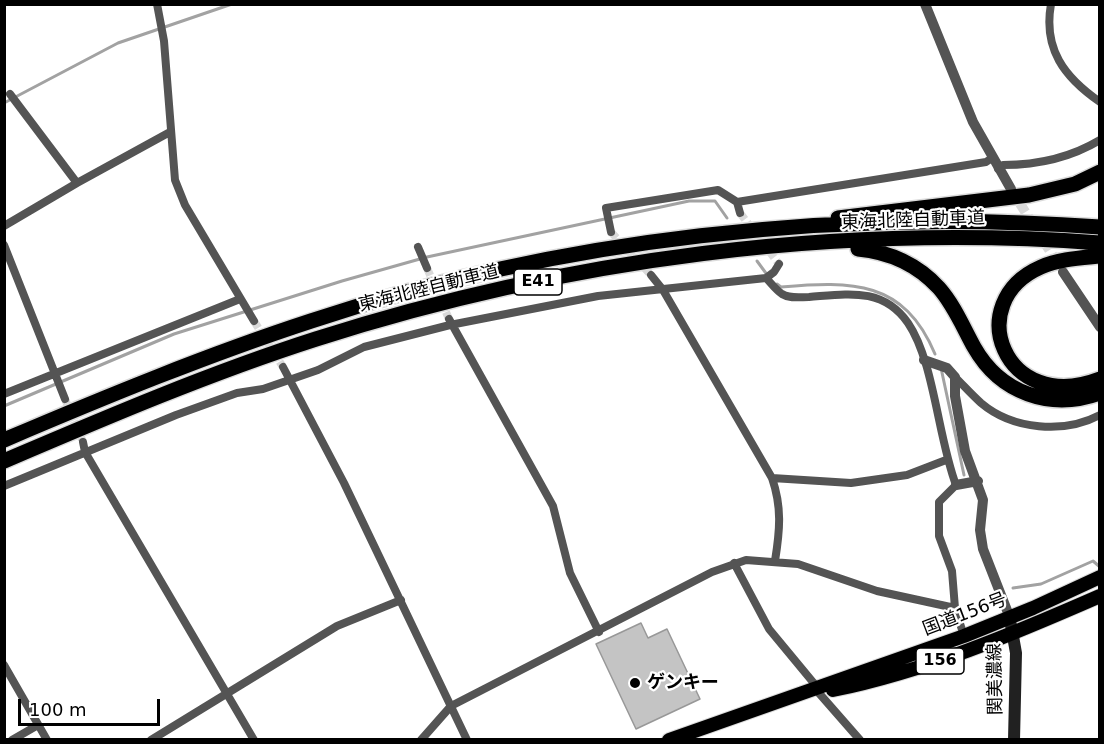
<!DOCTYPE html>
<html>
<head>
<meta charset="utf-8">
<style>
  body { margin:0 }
  #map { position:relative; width:1104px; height:744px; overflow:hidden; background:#fff; font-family:"DejaVu Sans",sans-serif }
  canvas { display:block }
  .frame { position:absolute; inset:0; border:6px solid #000; pointer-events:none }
  .scale { position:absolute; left:18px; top:699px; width:142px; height:27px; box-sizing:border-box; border:3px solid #000; border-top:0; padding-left:8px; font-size:18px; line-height:21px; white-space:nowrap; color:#000; -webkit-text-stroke:4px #fff; paint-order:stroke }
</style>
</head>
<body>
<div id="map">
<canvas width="1104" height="744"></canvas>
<div class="frame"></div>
<div class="scale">100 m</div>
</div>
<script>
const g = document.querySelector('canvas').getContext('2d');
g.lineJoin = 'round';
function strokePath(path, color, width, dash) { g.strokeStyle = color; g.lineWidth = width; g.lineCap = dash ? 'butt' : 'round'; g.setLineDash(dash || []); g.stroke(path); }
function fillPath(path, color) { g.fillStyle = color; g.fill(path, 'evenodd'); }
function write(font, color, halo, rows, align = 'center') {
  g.font = font + ' "DejaVu Sans","Noto Sans JP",sans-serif'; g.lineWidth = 4.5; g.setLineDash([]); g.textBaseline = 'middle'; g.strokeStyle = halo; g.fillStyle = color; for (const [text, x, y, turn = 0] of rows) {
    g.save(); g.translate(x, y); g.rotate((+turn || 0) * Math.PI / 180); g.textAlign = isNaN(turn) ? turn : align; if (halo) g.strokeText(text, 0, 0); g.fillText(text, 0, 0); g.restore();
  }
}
strokePath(new Path2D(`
  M 4,103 L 118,43 L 232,4
  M 757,261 L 768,276
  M 777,284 L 781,287 C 852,281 904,280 935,354
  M 941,368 L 964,475
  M 4,406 L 174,334 L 342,281 L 427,257 L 689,201 L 715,201 L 727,218
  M 1013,588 L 1041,584 L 1093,561 L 1100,567`), '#a2a2a2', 3);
const building = new Path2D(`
  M 641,623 L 648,638 L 667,629 L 700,699 L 636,729 L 596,644 Z`);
fillPath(building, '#c4c4c4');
strokePath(building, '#989898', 1.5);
strokePath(new Path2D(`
  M 740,213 L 779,264
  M 611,232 L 651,275
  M 427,268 L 449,319
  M 254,321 L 283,367
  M 65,399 L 83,442`), '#d9d9d9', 8, [8, 4]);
strokePath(new Path2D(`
  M 1012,191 L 1060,267`), '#d9d9d9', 10, [10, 5]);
const trunk = new Path2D(`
  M 833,690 C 926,671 1013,634 1100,596
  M 669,740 L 964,636 L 1033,608 L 1100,577`);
const motorway = new Path2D(`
  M 838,218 L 1029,195 L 1075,184 L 1100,172
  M 858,249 C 890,252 917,264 939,288 C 954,305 963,327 974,347 C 1000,393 1050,411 1100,393
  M 1100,256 C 1080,258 1059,259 1041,267 C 961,302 1004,416 1100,379
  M 4,440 C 105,397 207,355 311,321 C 560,238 838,208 1100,227
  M 4,461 C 107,417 210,373 316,339 C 566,259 837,223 1100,243`);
strokePath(trunk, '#dbdbdb', 16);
strokePath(motorway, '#dbdbdb', 18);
strokePath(new Path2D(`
  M 157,4 L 164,41 L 175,180 L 185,205 L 254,321
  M 1051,4 C 1043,49 1064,77 1100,102
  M 998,169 L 1003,165 C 1038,165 1070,158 1100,140
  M 77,183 L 170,132
  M 737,202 L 740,213
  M 4,226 L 77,183 L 10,94
  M 611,232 L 606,208 L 718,190 L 737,202 L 986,162 L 992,158
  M 4,245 L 65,399
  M 418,247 L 427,268
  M 651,275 L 663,290 L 772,478 C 782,507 780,530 775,561
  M 766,278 C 771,283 776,290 782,294 C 790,299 800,297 809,297 C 848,294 883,287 908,323 C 934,361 938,438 956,485 L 939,502 L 939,536 L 952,571 L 955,608 L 964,636
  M 449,319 L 553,506 L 570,573 L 599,632
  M 283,367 L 344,483 L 467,740
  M 955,377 C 964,386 972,395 981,403 C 1013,430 1064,434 1100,415
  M 4,394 L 240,299
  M 83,442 L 85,452 L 254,740
  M 772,478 L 851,483 L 907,475 L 946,460
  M 4,486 L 176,415 L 237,393 L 263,389 L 318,370 L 364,347 L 450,325 L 598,296 L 766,278 L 774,272 L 779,264
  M 734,563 L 769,629 L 817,687
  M 4,665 L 47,740
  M 818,692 L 860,740
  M 12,740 L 38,725
  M 151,740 L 337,626 L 401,600
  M 421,740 L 451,706 L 712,572 L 746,560 L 798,564 L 877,591 L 955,608`), '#545454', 8);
strokePath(new Path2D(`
  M 925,4 L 973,122 L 1011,189
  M 1063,272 L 1100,327
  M 924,360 L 947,368 L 955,377 L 955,396 L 965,451 L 983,500 L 980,530 L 983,549 L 1010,618
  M 956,485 L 978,481`), '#545454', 10);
strokePath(new Path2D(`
  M 1011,625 L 1016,653 L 1014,740`), '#212121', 12);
strokePath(trunk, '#000', 14);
strokePath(motorway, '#000', 15);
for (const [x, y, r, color] of [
  [635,683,6,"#000"]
]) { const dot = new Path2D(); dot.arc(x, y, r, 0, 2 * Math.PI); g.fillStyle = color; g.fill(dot); strokePath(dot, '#fff', 2); }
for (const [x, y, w] of [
  [538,282,48],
  [940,661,48]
]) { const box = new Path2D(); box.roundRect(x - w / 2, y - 13, w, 26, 4.5); g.fillStyle = '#fff'; g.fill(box); strokePath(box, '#000', 1.5); }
write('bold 16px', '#000', null, [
  ["E41",538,282],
  ["156",940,661]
]);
write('18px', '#000', '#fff', [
  ["東海北陸自動車道",913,221,-2],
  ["東海北陸自動車道",429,289,-14],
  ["国道156号",965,615,-21],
  ["関美濃線",996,679,-91]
]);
write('bold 18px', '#000', '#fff', [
  ["ゲンキー",647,683]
], 'left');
</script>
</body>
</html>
